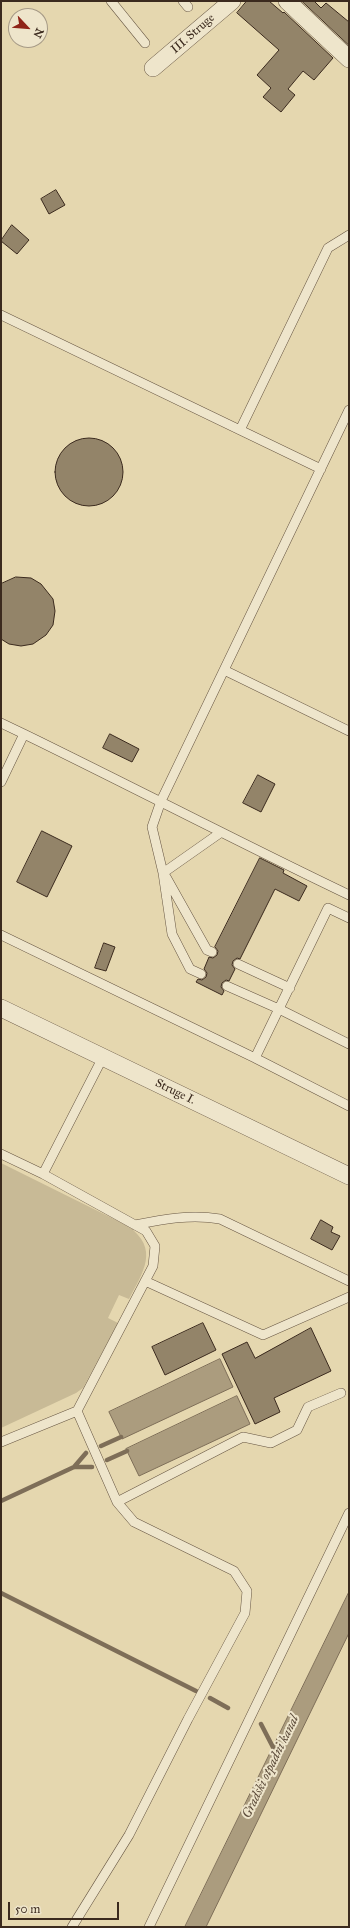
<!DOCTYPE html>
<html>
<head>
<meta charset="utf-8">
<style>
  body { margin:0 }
  #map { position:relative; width:350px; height:1928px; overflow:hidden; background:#e5d7af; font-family:"IM FELL Great Primer",serif }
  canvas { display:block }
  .frame { position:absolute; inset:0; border:2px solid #3b2a1e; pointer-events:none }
  .north { position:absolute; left:8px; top:8px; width:40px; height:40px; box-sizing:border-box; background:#eee5cb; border:1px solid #a69a86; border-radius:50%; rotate:116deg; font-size:11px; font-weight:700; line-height:16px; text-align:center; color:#3b2a1e }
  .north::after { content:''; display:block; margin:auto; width:14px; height:18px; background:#8f2418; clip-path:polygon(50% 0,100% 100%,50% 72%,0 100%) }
  .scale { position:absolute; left:8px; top:1902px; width:111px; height:18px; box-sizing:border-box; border:2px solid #3b2a1e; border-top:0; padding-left:5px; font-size:12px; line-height:14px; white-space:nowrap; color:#3b2a1e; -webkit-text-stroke:3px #eee5cb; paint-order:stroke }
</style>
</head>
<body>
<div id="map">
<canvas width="350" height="1928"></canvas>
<div class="frame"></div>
<div class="north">N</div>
<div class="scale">50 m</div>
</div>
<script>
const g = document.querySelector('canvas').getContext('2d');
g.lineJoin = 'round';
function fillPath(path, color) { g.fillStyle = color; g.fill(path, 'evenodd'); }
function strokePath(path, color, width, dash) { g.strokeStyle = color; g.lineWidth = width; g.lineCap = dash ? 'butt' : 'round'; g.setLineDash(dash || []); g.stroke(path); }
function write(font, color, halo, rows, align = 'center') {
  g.font = font + ' "IM FELL Great Primer",serif'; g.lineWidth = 4; g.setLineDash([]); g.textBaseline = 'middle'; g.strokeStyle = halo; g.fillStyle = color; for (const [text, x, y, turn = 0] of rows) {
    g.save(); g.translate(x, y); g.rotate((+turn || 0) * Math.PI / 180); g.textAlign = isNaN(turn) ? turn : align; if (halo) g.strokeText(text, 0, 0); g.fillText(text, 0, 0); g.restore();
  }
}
fillPath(new Path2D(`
  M 1,1163 L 128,1226 C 160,1249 143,1272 129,1299 L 119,1295 L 108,1318 L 118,1323 L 83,1388 L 76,1393 L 1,1428 Z`), '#c8ba96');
const water = new Path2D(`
  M 220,1359 L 233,1387 L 122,1439 L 109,1412 Z
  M 237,1396 L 250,1424 L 139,1476 L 126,1449 Z
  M 349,1592 L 349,1633 L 206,1927 L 185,1927 Z`);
fillPath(water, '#ab9c7e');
strokePath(water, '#7e6e58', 1);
strokePath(new Path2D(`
  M 101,1446 L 121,1437
  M 107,1460 L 127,1451
  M 74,1467 L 86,1453
  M 1,1501 L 74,1467 L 92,1467
  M 1,1593 L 196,1691
  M 210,1698 L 228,1708
  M 261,1724 L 276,1753`), '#7e6e58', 4.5);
const building = new Path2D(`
  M 247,1 L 269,1 L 283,13 L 284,12 L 333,58 L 314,80 L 303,71 L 288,89 L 295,95 L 281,112 L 263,97 L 271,88 L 257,75 L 279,50 L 237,13 Z
  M 302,1 L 314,1 L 321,8 L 326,3 L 349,22 L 349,45 Z
  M 56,190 L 65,205 L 49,214 L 41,199 Z
  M 12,225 L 29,240 L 17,254 L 1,241 Z
  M55 472a34 34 0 1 1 68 0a34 34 0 1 1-68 0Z
  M 16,577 L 31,578 L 41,584 L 53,599 L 55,611 L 53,625 L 46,635 L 33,644 L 21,646 L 9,644 L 1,639 L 1,584 Z
  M 110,734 L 139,749 L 132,762 L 103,748 Z
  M 258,775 L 275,784 L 261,812 L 243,803 Z
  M 42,831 L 72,846 L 47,897 L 17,882 Z
  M 260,858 L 284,870 L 283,873 L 307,886 L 299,901 L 275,889 L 240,959 L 237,958 L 233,961 L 232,965 L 235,969 L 229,981 L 226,980 L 222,983 L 221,987 L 224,991 L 222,995 L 196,982 L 198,979 L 202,980 L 206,977 L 207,973 L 204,969 L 209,957 L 213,958 L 217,955 L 218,951 L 215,947 Z
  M 104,943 L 115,947 L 106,971 L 95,968 Z
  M 321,1220 L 333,1227 L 331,1232 L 340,1236 L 332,1250 L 311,1239 Z
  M 203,1323 L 216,1350 L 165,1375 L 152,1347 Z
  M 311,1328 L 331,1371 L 274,1398 L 280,1412 L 255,1424 L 222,1354 L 247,1342 L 255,1358 Z`);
fillPath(building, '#938469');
strokePath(building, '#3b2a1e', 1);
const lane = new Path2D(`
  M 111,1 L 145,43
  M 183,1 L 188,7
  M 1,315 L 321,469
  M 240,430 L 328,248 L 349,235
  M 224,670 L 349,731
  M 1,723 L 24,734
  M 1,782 L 24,734 C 133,787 240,843 349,895
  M 163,873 L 220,833
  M 166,877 L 207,950 L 212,952
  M 1,935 L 255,1058 L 328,908 L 349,918
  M 238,964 L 290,988
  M 201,974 L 190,969 L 172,934 L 163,873 L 152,827 L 161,801 L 349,410
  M 227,986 L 279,1009 L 349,1044
  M 255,1058 L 349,1106
  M 1,1154 L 43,1174
  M 135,1225 C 164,1219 191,1214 220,1219 L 349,1281
  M 145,1281 L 263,1335 L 349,1297
  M 1,1442 L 77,1411
  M 117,1502 L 243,1437 L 271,1443 L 297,1430 L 308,1407 L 341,1393
  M 72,1927 L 129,1835 L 188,1719 L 245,1613 L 247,1591 L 234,1571 L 134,1522 L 117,1502 L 77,1411 L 153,1266 L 155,1246 L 146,1231 L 43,1174 L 103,1057
  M 149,1927 L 349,1513`);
const street = new Path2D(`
  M 287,1 L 349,59
  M 153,68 L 232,1
  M 1,1008 L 349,1176`);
strokePath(lane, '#665542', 10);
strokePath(street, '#665542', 18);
strokePath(lane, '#eee5cb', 9);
strokePath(street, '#eee5cb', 17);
write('12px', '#3b2a1e', '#eee5cb', [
  ["III. Struge",193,34,-41],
  ["Struge I.",175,1092,26]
]);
write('italic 13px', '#5d4c3b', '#eee5cb', [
  ["Gradski otpadni kanal",271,1767,-64]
]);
</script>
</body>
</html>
